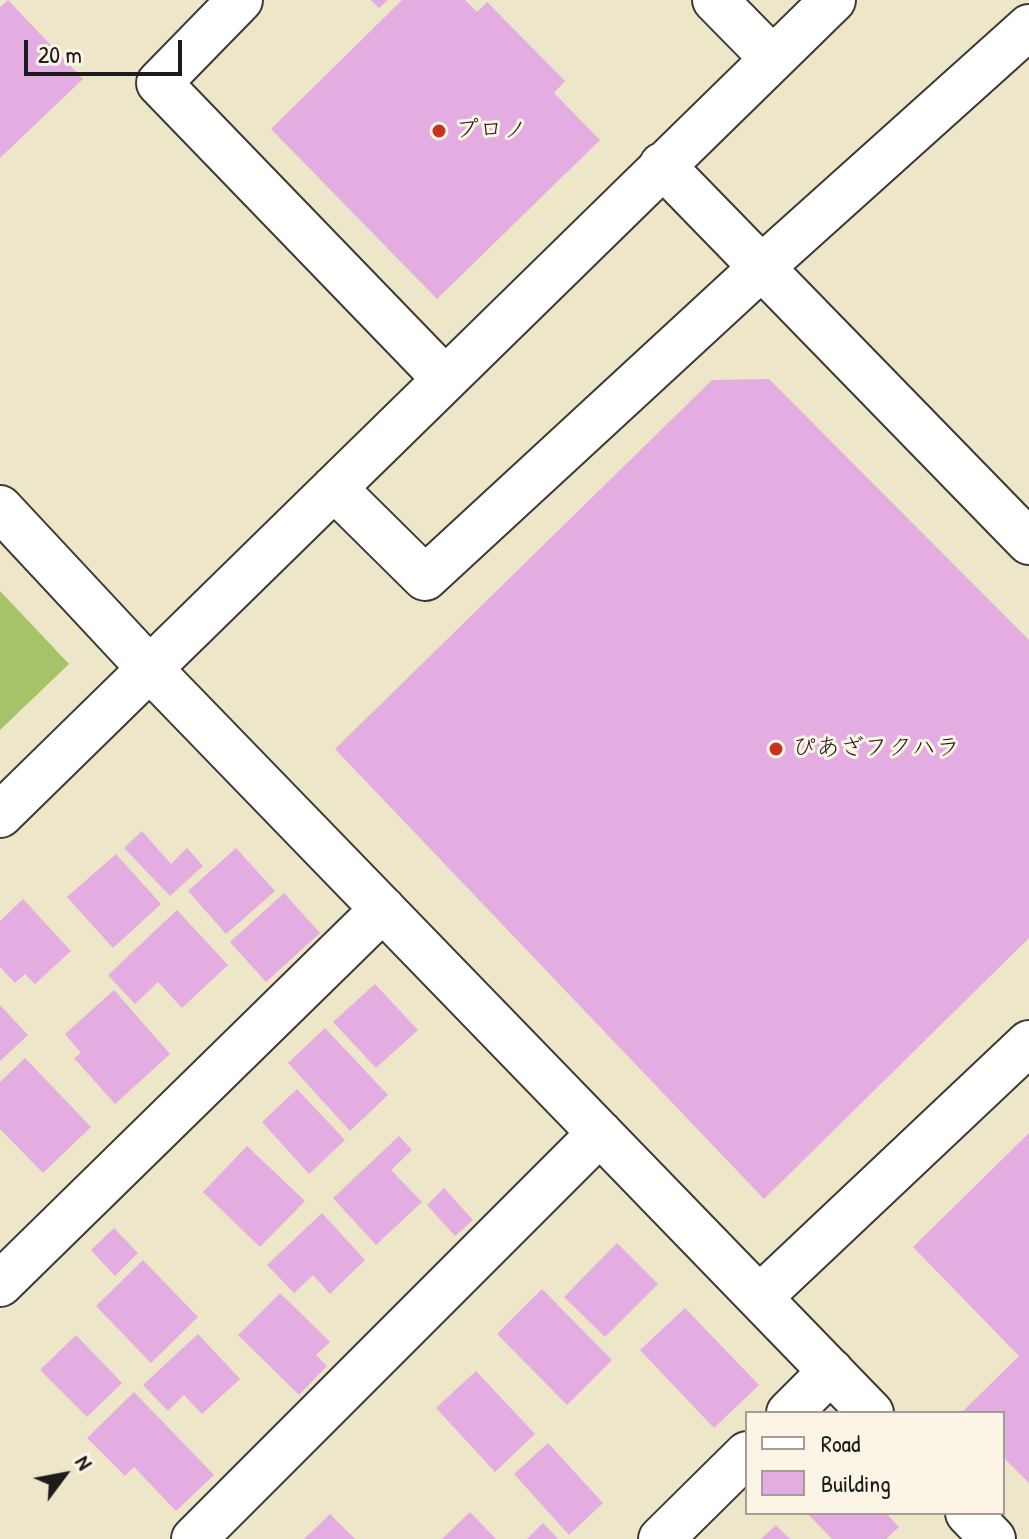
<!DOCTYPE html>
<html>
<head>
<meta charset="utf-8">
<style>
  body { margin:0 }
  #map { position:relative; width:1029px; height:1539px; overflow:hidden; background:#ede6c8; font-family:"Patrick Hand",sans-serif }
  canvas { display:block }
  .legend { position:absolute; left:745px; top:1411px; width:260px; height:104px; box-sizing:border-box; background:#fcf5e5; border:2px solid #a29e95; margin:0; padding:10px 14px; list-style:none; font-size:24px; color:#1c1c1c }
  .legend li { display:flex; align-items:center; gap:16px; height:40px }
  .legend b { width:40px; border:2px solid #a29e95 }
  .north { position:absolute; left:24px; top:1435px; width:80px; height:80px; -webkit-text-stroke:6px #fcf5e5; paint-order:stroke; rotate:58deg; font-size:22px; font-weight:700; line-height:32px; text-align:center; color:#1c1c1c }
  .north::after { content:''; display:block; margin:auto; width:28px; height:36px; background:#1c1c1c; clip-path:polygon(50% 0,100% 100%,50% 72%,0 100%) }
  .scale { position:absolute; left:24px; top:40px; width:158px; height:36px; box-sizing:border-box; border:4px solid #1c1c1c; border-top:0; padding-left:10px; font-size:24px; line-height:28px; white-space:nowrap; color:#1c1c1c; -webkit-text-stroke:6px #fcf5e5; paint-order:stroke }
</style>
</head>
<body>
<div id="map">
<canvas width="1029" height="1539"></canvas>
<ul class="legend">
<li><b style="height:10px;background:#fff"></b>Road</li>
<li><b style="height:22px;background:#e4ade1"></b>Building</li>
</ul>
<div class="north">N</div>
<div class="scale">20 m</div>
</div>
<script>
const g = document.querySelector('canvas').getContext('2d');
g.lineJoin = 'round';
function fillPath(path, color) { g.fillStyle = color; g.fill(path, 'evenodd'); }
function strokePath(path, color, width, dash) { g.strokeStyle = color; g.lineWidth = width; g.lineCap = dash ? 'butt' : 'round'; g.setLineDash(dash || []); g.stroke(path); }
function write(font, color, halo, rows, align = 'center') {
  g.font = font + ' "Patrick Hand","Klee One",sans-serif'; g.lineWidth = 6; g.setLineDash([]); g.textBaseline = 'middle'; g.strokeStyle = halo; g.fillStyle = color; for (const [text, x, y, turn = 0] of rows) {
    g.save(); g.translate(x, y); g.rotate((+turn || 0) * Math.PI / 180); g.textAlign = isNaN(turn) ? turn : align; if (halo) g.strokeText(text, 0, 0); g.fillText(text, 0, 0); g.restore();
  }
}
fillPath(new Path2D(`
  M 0,591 L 69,664 L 0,730 Z`), '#a7c369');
fillPath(new Path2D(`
  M 8,0 L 83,79 L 0,158 L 0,7 Z
  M 371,0 L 388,0 L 379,8 Z
  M 402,0 L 465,0 L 477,12 L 487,2 L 565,81 L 554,93 L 600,140 L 437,299 L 271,129 Z
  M 769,379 L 1029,640 L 1029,938 L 764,1199 L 335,749 L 712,380 Z
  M 142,831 L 171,864 L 187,848 L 203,866 L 170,896 L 124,848 Z
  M 236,848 L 275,891 L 226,934 L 188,891 Z
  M 116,854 L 161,904 L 113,948 L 67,897 Z
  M 284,893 L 320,933 L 266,982 L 230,942 Z
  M 23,899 L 71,951 L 35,984 L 25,974 L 15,983 L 0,967 L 0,921 Z
  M 177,910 L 228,965 L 182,1008 L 158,982 L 135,1004 L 108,975 Z
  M 375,984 L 418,1030 L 376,1068 L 333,1022 Z
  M 114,990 L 170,1054 L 115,1104 L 74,1058 L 81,1053 L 65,1034 Z
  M 0,1005 L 28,1035 L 0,1061 Z
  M 325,1028 L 388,1095 L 350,1131 L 288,1063 Z
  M 25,1058 L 91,1127 L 43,1173 L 0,1129 L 0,1082 Z
  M 297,1089 L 345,1140 L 309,1174 L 262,1122 Z
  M 1029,1133 L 1029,1483 L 1003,1457 L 1003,1413 L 961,1413 L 1019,1356 L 913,1247 Z
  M 399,1136 L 412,1150 L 391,1170 L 422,1202 L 376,1245 L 333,1198 Z
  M 247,1146 L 305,1201 L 260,1247 L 203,1192 Z
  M 444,1188 L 473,1220 L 455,1236 L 427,1205 Z
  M 322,1213 L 365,1260 L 330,1294 L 313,1275 L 294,1293 L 267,1265 Z
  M 114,1228 L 138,1253 L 115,1276 L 91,1250 Z
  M 617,1243 L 658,1284 L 605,1337 L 564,1297 Z
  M 143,1260 L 198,1317 L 151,1363 L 96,1306 Z
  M 542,1289 L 612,1360 L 567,1405 L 497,1334 Z
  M 280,1293 L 330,1342 L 316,1355 L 327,1366 L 299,1395 L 238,1335 Z
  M 685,1308 L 759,1385 L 714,1428 L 640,1350 Z
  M 198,1334 L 240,1379 L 202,1414 L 184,1395 L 168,1411 L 143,1385 Z
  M 76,1335 L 122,1383 L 87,1417 L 40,1370 Z
  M 476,1371 L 535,1434 L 495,1472 L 436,1408 Z
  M 134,1392 L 214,1475 L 176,1511 L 134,1467 L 125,1476 L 87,1438 Z
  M 548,1443 L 603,1503 L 569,1535 L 514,1474 Z
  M 470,1512 L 496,1539 L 442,1539 Z
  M 807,1513 L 886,1513 L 899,1527 L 886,1539 L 832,1539 Z
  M 330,1514 L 355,1539 L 304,1539 Z
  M 543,1523 L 558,1539 L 527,1539 Z
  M 776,1525 L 790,1539 L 761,1539 Z`), '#e4ade1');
const minor = new Path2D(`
  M 240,0 L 159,83 L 445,379
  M 715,0 L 771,57
  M 662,165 L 1029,542
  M 334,488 L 425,578 L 762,267 L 1029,27
  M 0,508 L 151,670 L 871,1413
  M 0,815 L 833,0
  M 0,1284 L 383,909
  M 761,1296 L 1029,1043
  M 789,1413 L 831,1371
  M 968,1513 L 993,1539
  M 194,1539 L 600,1133
  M 661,1539 L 747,1454`);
strokePath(minor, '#3b3a36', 48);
strokePath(minor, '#fff', 44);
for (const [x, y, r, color] of [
  [439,131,8,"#c8321e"],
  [776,749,8,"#c8321e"]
]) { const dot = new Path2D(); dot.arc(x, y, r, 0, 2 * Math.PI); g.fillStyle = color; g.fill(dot); strokePath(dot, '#fcf5e5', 3); }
write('24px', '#1c1c1c', '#fcf5e5', [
  ["プロノ",455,131],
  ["ぴあざフクハラ",792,749]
], 'left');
</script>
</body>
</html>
